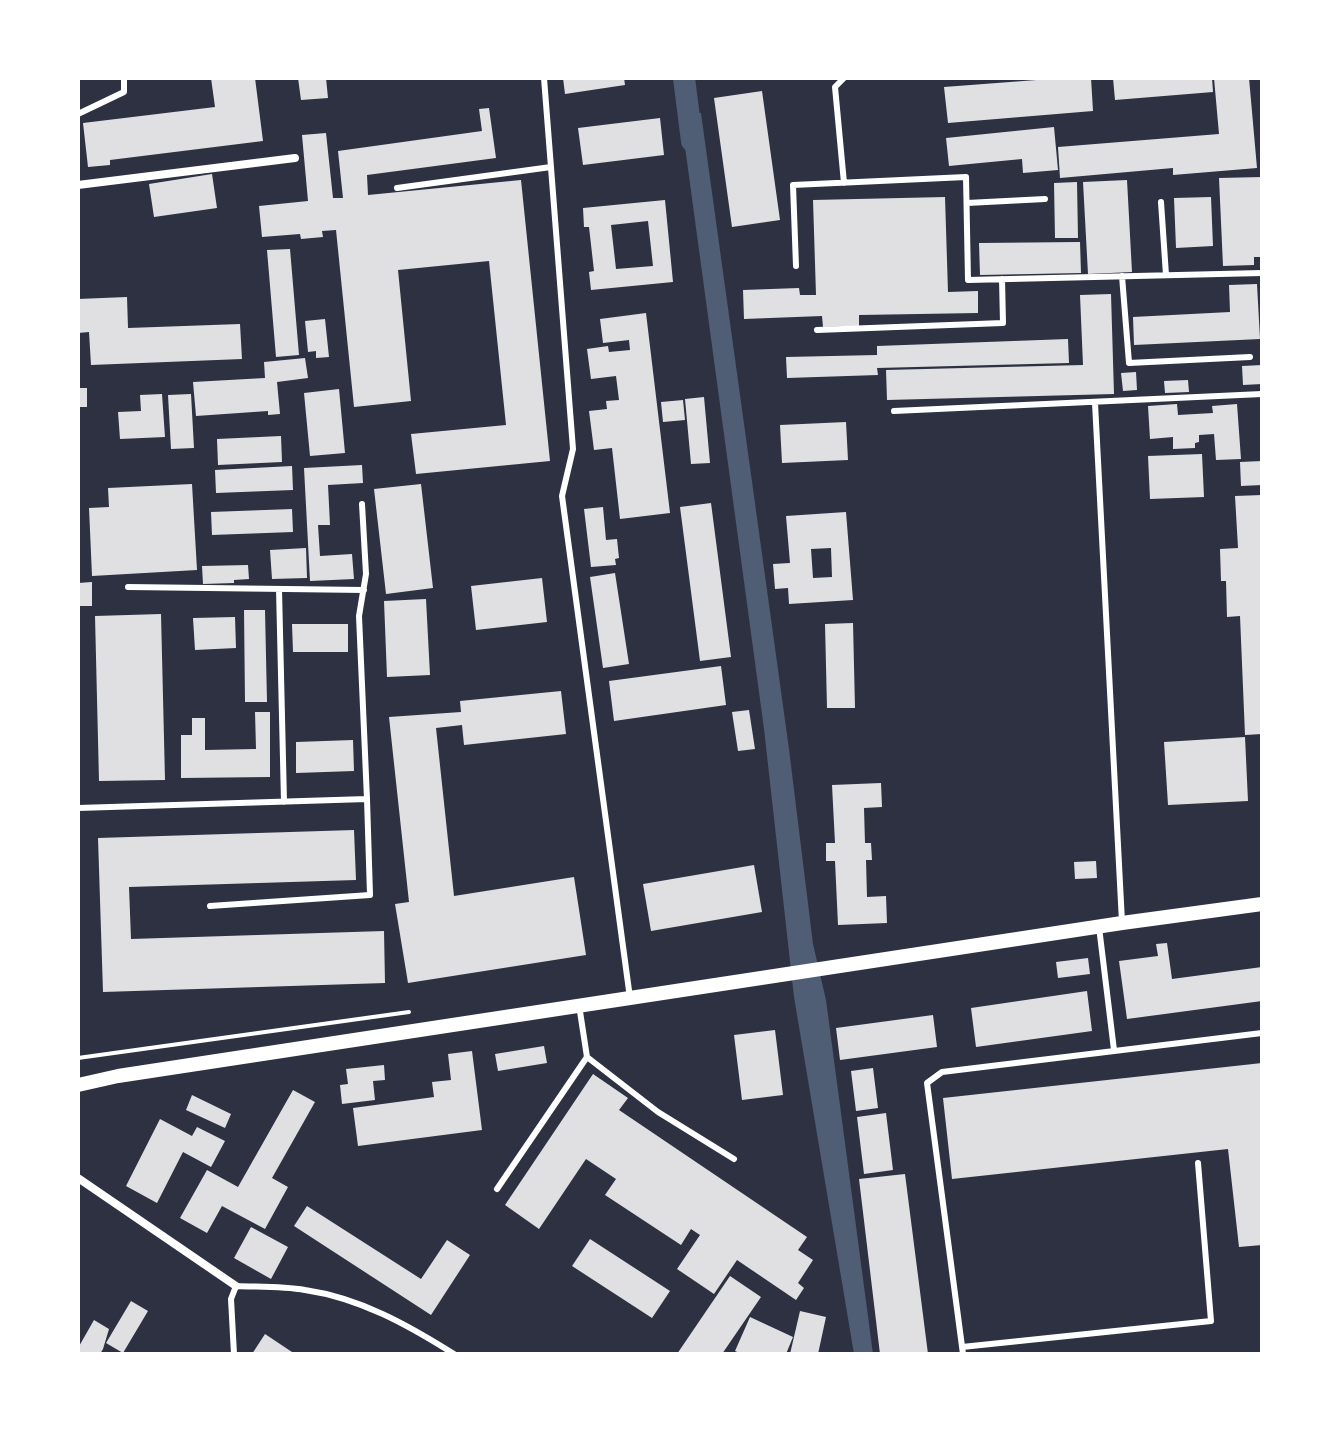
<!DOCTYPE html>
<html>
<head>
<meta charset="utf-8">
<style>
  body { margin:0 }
  #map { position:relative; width:1340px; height:1432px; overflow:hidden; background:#2d3142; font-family:Roboto,sans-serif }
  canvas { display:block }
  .frame { position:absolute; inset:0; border:80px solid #fff; pointer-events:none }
</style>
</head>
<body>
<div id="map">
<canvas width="1340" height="1432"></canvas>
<div class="frame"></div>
</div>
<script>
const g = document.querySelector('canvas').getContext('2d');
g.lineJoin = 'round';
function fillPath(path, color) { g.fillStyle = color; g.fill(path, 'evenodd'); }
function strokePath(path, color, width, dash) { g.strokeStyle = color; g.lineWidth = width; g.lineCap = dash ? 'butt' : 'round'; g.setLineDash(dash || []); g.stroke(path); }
fillPath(new Path2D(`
  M 680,110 L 701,113 L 789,749 L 813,944 L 826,1000 L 873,1354 L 854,1354 L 794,997 L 764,729 Z`), '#4f5d75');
strokePath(new Path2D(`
  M 684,78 L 692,141`), '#4f5d75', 22);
fillPath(new Path2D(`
  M 211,78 L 255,78 L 263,141 L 110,160 L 110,165 L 88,167 L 83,123 L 215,107 Z
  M 298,78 L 326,78 L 328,98 L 301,100 Z
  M 563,78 L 624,78 L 625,85 L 565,94 Z
  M 1063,78 L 1091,78 L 1093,111 L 948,123 L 944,87 Z
  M 1113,78 L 1212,78 L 1213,92 L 1115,100 Z
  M 1214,78 L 1249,78 L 1257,168 L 1173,175 L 1173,168 L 1060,178 L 1058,147 L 1219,134 Z
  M 762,91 L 780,220 L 732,227 L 714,98 Z
  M 489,108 L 496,158 L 367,175 L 368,195 L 521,180 L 550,461 L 416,474 L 411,434 L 506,425 L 489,261 L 398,270 L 411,401 L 354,407 L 336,230 L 322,231 L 323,237 L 301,239 L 300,234 L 262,237 L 259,206 L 308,201 L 302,135 L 326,133 L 333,198 L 343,198 L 338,151 L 482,131 L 479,109 Z
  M 660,118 L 664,155 L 583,165 L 578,128 Z
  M 1054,127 L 1058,170 L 1023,173 L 1022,159 L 949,166 L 946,138 Z
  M 212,174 L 217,208 L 154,217 L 149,184 Z
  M 1262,177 L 1262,257 L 1254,257 L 1254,265 L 1223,266 L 1219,178 Z
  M 1127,180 L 1132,272 L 1088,274 L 1083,182 Z
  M 1077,182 L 1078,238 L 1055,238 L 1054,183 Z
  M 945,197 L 948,292 L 978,291 L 978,313 L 859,315 L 859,326 L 823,327 L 822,316 L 744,319 L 743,290 L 799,288 L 800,295 L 816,295 L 813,200 Z
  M 1211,197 L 1213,246 L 1176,248 L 1174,198 Z
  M 665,200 L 673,282 L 591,290 L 589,272 L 594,271 L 589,227 L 584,227 L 583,208 ZM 648,221 L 653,266 L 616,269 L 611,225 Z
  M 1080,242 L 1081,273 L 980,275 L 979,243 Z
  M 290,249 L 299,355 L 276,357 L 267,250 Z
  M 1257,284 L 1260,339 L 1134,345 L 1133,317 L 1230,312 L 1229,285 Z
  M 1111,294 L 1114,394 L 887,400 L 886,370 L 1083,365 L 1080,295 Z
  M 127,297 L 128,328 L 240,324 L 242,359 L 91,365 L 89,332 L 78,333 L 78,299 Z
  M 646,313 L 670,513 L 620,519 L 612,448 L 594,450 L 589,411 L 607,409 L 606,401 L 619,400 L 616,376 L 591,379 L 587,349 L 608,346 L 609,352 L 630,350 L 629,340 L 603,343 L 600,319 Z
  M 325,319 L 329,357 L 316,358 L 316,351 L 308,352 L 305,321 Z
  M 1068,339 L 1069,363 L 877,368 L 878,375 L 787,378 L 786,357 L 877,355 L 877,346 Z
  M 305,358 L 308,378 L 277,382 L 280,414 L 268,415 L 268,411 L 196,416 L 193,382 L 265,378 L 264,362 Z
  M 1262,365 L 1262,384 L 1243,385 L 1242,366 Z
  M 1136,372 L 1137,390 L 1123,391 L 1121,373 Z
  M 1188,380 L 1189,392 L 1165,393 L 1164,381 Z
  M 78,388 L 87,388 L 87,407 L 78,407 Z
  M 339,389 L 345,453 L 310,456 L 304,393 Z
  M 162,394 L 165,437 L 120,439 L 118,412 L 141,411 L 140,395 Z
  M 191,394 L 194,448 L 171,449 L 168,395 Z
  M 704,397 L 710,463 L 691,464 L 685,399 Z
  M 683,400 L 685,420 L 663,422 L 661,402 Z
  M 1177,404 L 1178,415 L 1213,413 L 1212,406 L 1237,404 L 1241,459 L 1216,460 L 1214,434 L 1199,435 L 1199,442 L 1195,443 L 1195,448 L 1173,449 L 1173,437 L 1150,439 L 1148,406 Z
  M 846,422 L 848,460 L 782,463 L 780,425 Z
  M 281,436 L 282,462 L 218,465 L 217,439 Z
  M 1202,454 L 1204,497 L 1150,499 L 1148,456 Z
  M 1262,461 L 1262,485 L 1241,486 L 1240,462 Z
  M 362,465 L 363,483 L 328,485 L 330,525 L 318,525 L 320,556 L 352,554 L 354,579 L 310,581 L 304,468 Z
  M 292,466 L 293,490 L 216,493 L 215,470 Z
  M 192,484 L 197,570 L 92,576 L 89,508 L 109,507 L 108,488 Z
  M 421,484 L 433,588 L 386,594 L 374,489 Z
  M 1262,495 L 1262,734 L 1245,735 L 1240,616 L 1227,617 L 1226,581 L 1221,581 L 1220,549 L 1238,548 L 1235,496 Z
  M 711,503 L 731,657 L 700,661 L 680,507 Z
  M 603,507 L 606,540 L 617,539 L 619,558 L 615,559 L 616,565 L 591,567 L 584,509 Z
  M 292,509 L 293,532 L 212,535 L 211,512 Z
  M 846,512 L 853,600 L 789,604 L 788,588 L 775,589 L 773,564 L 790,563 L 786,516 ZM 831,548 L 832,577 L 813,578 L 811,549 Z
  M 306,548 L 307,578 L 272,579 L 270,550 Z
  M 248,565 L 249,579 L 234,580 L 234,583 L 203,584 L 202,566 Z
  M 615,573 L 629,664 L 603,668 L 590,577 Z
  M 542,578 L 547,622 L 476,630 L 471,586 Z
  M 92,582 L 92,606 L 78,606 L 78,583 Z
  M 426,599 L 430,675 L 387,677 L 384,601 Z
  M 244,610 L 265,610 L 267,702 L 245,702 Z
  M 161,614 L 165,780 L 99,781 L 95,616 Z
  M 235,617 L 236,648 L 195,650 L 193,618 Z
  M 853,623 L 855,708 L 827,708 L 825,624 Z
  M 292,624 L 348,624 L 348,652 L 293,652 Z
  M 721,666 L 726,705 L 614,721 L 609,681 Z
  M 561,691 L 566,734 L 464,745 L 462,725 L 436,728 L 454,896 L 574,877 L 586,955 L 408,983 L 395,904 L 409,902 L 389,717 L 461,712 L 460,701 Z
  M 749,710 L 755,749 L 738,751 L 732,712 Z
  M 255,712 L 270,712 L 270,777 L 181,778 L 181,735 L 192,735 L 192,718 L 205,718 L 205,750 L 256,749 Z
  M 1245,737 L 1248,801 L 1168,805 L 1164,742 Z
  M 353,740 L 354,771 L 296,773 L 296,742 Z
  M 881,783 L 882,807 L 864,808 L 865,843 L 871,843 L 872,860 L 866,860 L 867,897 L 886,896 L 887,923 L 838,925 L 835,861 L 826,861 L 826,843 L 835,843 L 832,785 Z
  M 354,830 L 356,880 L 129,887 L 131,939 L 384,931 L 385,983 L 103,992 L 98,838 Z
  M 1096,861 L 1097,878 L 1075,879 L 1074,862 Z
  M 754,865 L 762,912 L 651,931 L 643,884 Z
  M 1167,943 L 1172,979 L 1262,967 L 1262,1001 L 1127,1019 L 1119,961 L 1158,956 L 1156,944 Z
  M 1088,958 L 1090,974 L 1058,978 L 1056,962 Z
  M 1087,991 L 1092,1031 L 976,1047 L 971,1008 Z
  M 933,1015 L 937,1047 L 840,1060 L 836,1028 Z
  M 775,1030 L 783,1095 L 742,1100 L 734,1035 Z
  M 544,1046 L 547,1063 L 498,1071 L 495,1054 Z
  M 472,1051 L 482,1130 L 358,1146 L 353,1108 L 434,1097 L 432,1082 L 451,1080 L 448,1054 Z
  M 1262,1063 L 1262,1245 L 1239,1247 L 1228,1149 L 952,1179 L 943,1098 Z
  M 384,1065 L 385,1080 L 373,1081 L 375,1100 L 342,1104 L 340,1085 L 348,1084 L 346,1069 Z
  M 873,1068 L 878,1108 L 856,1111 L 851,1071 Z
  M 593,1074 L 628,1098 L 619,1110 L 807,1237 L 798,1250 L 813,1260 L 798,1283 L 804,1288 L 796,1300 L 737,1260 L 714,1294 L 677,1269 L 700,1235 L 691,1229 L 681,1245 L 605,1195 L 616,1179 L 586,1159 L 539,1229 L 505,1205 Z
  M 293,1090 L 315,1102 L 272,1178 L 288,1187 L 265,1229 L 222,1206 L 207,1233 L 180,1218 L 207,1170 L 238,1187 Z
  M 192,1095 L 231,1114 L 225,1128 L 186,1110 Z
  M 886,1113 L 893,1170 L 864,1174 L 857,1117 Z
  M 160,1119 L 192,1136 L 197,1127 L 225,1141 L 211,1167 L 183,1152 L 157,1203 L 126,1186 Z
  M 905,1174 L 928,1354 L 880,1354 L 859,1179 Z
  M 307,1206 L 421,1279 L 447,1240 L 470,1255 L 431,1315 L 294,1226 Z
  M 251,1227 L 288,1247 L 271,1279 L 234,1258 Z
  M 590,1239 L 670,1291 L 652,1318 L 572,1266 Z
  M 730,1276 L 761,1297 L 722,1354 L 677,1354 Z
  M 131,1301 L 148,1311 L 123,1353 L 106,1343 Z
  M 800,1311 L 826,1317 L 818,1354 L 790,1354 Z
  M 750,1317 L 793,1337 L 786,1354 L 742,1354 L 735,1351 Z
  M 94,1320 L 109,1329 L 103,1349 L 100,1354 L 78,1354 L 78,1348 Z
  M 265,1334 L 295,1354 L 252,1354 Z`), '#e0e0e3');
strokePath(new Path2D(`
  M 78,1058 L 409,1012`), '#fff', 4);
strokePath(new Path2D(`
  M 544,78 L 573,449 L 562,496 L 630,998
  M 78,114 L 124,92 L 124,78
  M 844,183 L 835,87 L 844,78
  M 397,188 L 551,167
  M 1161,202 L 1166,275
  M 967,203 L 1045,199
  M 796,266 L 793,185 L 966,177 L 968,280 L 1262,273
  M 1122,276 L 1129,363 L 1250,357
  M 817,330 L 1003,323 L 1002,279
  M 1095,403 L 1122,922
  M 894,411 L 1262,394
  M 128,587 L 364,590
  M 279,589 L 284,802
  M 78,808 L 367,799 L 359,616 L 366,574 L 362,504
  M 210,906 L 370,895 L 367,799
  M 1099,927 L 1114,1050
  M 579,1005 L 587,1057 L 658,1112 L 734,1159
  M 497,1189 L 587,1057
  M 962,1347 L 1211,1321 L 1198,1163
  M 234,1354 L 231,1299 L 236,1286 C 259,1287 282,1286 305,1290 C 360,1298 408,1325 454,1354
  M 963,1354 L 927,1083 L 942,1072 L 1262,1033`), '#fff', 6);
strokePath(new Path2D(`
  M 78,185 L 295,158
  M 78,1178 L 236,1286`), '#fff', 8);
strokePath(new Path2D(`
  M 78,1085 L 118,1076 L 1122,923 L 1262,904`), '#fff', 14);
</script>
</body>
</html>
